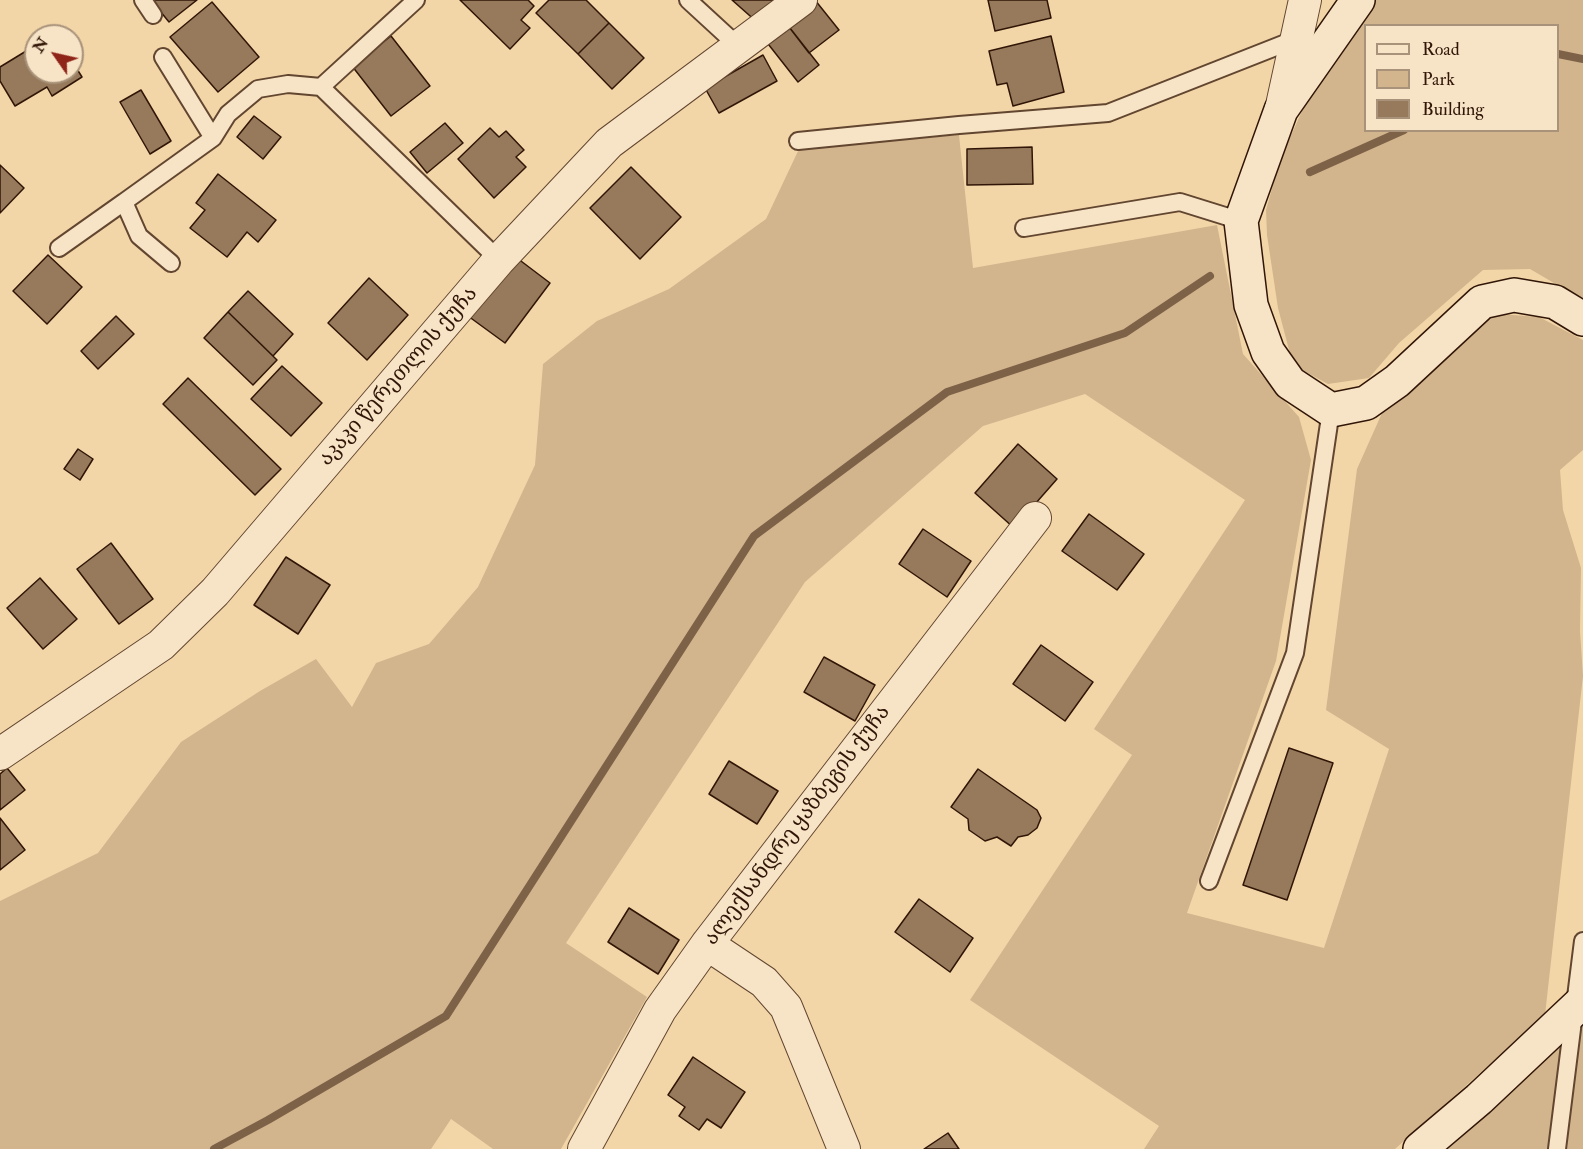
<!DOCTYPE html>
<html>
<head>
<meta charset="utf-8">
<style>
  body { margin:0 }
  #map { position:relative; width:1583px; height:1149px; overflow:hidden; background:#f3d6a8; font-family:"IM FELL Double Pica",serif }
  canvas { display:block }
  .legend { position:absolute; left:1364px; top:24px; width:195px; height:108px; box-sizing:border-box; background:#f7e4c6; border:2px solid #a8927a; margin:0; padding:8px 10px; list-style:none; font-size:18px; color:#311608 }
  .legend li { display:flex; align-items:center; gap:12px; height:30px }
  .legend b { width:30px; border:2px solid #a8927a }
  .north { position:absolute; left:24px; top:24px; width:60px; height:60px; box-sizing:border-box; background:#f7e4c6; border:2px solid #a8927a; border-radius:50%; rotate:304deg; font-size:16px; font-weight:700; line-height:24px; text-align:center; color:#311608 }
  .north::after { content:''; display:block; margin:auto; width:21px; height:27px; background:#8f2418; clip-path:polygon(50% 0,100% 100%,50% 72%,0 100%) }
</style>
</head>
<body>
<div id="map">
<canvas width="1583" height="1149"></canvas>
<ul class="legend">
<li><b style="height:8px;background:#f7e4c6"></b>Road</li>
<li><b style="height:16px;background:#d2b58d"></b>Park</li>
<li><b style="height:16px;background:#967a5b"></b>Building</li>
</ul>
<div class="north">N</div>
</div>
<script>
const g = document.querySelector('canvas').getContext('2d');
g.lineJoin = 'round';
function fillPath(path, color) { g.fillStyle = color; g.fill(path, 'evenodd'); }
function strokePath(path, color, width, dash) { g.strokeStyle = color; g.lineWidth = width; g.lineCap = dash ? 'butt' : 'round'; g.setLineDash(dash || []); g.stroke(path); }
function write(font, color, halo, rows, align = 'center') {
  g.font = font + ' "IM FELL Double Pica","Noto Serif Georgian",serif'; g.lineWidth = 5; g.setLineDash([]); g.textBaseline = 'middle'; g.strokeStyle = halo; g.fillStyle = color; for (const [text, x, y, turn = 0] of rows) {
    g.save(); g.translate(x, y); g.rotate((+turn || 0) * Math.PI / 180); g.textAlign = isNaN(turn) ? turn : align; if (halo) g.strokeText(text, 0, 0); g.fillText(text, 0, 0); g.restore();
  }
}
fillPath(new Path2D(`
  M 1371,0 L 1583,0 L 1583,300 L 1530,269 L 1483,270 L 1399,343 L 1369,378 L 1328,384 L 1293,365 L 1278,308 L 1267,235 L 1266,210 L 1280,160 L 1315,82 ZM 1366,26 L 1558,26 L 1558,130 L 1366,130 Z
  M 959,135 L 973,268 L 1217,225 L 1243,354 L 1299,417 L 1311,460 L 1276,661 L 1187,913 L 1324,948 L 1389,749 L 1326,710 L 1357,469 L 1382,413 L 1413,385 L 1467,330 L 1500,314 L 1539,317 L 1583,340 L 1583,450 L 1560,470 L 1563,510 L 1581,568 L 1580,631 L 1583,676 L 1545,1015 L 1395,1149 L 1144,1149 L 1159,1126 L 970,1000 L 1132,755 L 1094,729 L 1245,500 L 1085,394 L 983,426 L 805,582 L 566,943 L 647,997 L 561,1149 L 493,1149 L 451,1119 L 431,1149 L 0,1149 L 0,901 L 98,853 L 181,742 L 260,691 L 316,659 L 352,707 L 376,663 L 429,644 L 478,587 L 535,465 L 543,364 L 597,321 L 669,289 L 766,219 L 799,149 Z
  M 1583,1026 L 1583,1149 L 1448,1149 L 1488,1115 Z`), '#d2b58d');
strokePath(new Path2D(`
  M 1558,54 L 1583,59
  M 1310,172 L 1404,130
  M 214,1149 L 268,1120 L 446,1016 L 754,536 L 947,392 L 1125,333 L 1210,276`), '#7e6248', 8);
const building = new Path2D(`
  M 151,0 L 197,0 L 169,22 Z
  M 460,0 L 528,0 L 534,6 L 521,20 L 530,28 L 510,49 Z
  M 549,0 L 586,0 L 609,23 L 578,54 L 536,13 Z
  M 732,0 L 778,0 L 758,23 Z
  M 815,0 L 839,30 L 809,53 L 786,23 Z
  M 988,0 L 1047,0 L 1051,18 L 995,31 Z
  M 212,2 L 259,57 L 218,92 L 170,37 Z
  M 609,23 L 644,58 L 612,89 L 578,54 Z
  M 786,23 L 819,65 L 798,82 L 765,40 Z
  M 391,36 L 430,86 L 391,116 L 352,66 Z
  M 1051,36 L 1064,92 L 1013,106 L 1007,83 L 997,85 L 989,51 Z
  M 36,45 L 36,72 L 72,72 L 72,61 L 82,77 L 52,96 L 47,87 L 15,106 L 0,81 L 0,67 Z
  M 763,55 L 777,81 L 719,113 L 705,88 Z
  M 141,90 L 171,141 L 150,154 L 120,102 Z
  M 254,116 L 281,137 L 263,159 L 237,137 Z
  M 445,123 L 463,143 L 427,173 L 410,152 Z
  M 490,128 L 499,137 L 506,131 L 524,150 L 516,157 L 526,167 L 494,198 L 458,159 Z
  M 1032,147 L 1033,184 L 967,185 L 967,149 Z
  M 0,165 L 24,188 L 0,213 Z
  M 631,167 L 681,217 L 640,259 L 590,208 Z
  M 218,174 L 276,220 L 258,242 L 247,232 L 227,257 L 190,228 L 205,210 L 196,203 Z
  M 48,255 L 82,287 L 47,324 L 13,291 Z
  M 513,255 L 550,283 L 505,343 L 468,316 Z
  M 369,278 L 408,315 L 367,360 L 328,323 Z
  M 248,291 L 293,334 L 273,356 L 228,312 Z
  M 228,312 L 277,360 L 253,385 L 204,338 Z
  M 116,316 L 134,334 L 98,369 L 81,351 Z
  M 282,366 L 322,403 L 291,436 L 251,399 Z
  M 188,378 L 281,469 L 255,495 L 163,404 Z
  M 1018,444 L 1057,479 L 1014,528 L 975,493 Z
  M 78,449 L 93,459 L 80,480 L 64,469 Z
  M 1089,514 L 1144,554 L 1117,590 L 1062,551 Z
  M 923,529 L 971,561 L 947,597 L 899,564 Z
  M 111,543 L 153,599 L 119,624 L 77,569 Z
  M 286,557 L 330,585 L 298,634 L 254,605 Z
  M 40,578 L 77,619 L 43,649 L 7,608 Z
  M 1041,645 L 1093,682 L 1065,721 L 1013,684 Z
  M 824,657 L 875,685 L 855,721 L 804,692 Z
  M 1289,748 L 1333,763 L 1287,900 L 1243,885 Z
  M 729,761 L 778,791 L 757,824 L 709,794 Z
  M 7,768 L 25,790 L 0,810 L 0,774 Z
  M 978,769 L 1037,810 L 1041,818 L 1037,828 L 1028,835 L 1018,837 L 1011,846 L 997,837 L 985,841 L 969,830 L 968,819 L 951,807 Z
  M 0,818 L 25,850 L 0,870 Z
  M 919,899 L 973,938 L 950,972 L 895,932 Z
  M 629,908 L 679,940 L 658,974 L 608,942 Z
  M 693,1057 L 745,1092 L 721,1128 L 707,1119 L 699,1130 L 679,1116 L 685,1107 L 668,1095 Z
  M 948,1133 L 959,1149 L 924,1149 Z`);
fillPath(building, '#967a5b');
strokePath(building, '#311608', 1.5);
const lane = new Path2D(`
  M 143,0 L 153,15
  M 688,0 L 738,46
  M 163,57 L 213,138
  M 321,87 L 416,0
  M 798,141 L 959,125 L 1108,113 L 1296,39
  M 1024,228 L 1180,202 L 1241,221
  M 59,248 L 124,202
  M 171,263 L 139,236 L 124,202 L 213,138 L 228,114 L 258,89 L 288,84 L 321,87 L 499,260
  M 1209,881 L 1295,653 L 1331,410
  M 1557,1149 L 1583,941`);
const street = new Path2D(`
  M 1281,110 L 1305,0
  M 0,754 L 161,645 L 215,592 L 499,260 L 609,143 L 801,0
  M 707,944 L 764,982 L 786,1007 L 844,1149
  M 584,1149 L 660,1010 L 707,944 L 1035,518`);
const secondary = new Path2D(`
  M 1358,0 L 1281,110 L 1241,221 L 1251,305 L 1268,352 L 1290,383 L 1331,410 L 1366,403 L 1397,381 L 1482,302 L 1514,295 L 1555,302 L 1583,319
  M 1420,1149 L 1479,1099 L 1583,1001`);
strokePath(lane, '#624630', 20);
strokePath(street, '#624630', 34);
strokePath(secondary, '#311608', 36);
strokePath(lane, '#f7e4c6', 16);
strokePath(street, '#f7e4c6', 32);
strokePath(secondary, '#f7e4c6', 33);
write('21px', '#311608', '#f7e4c6', [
  ["აკაკი წერეთლის ქუჩა",399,377,-49],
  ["ალექსანდრე ყაზბეგის ქუჩა",798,826,-53]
]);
</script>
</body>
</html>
